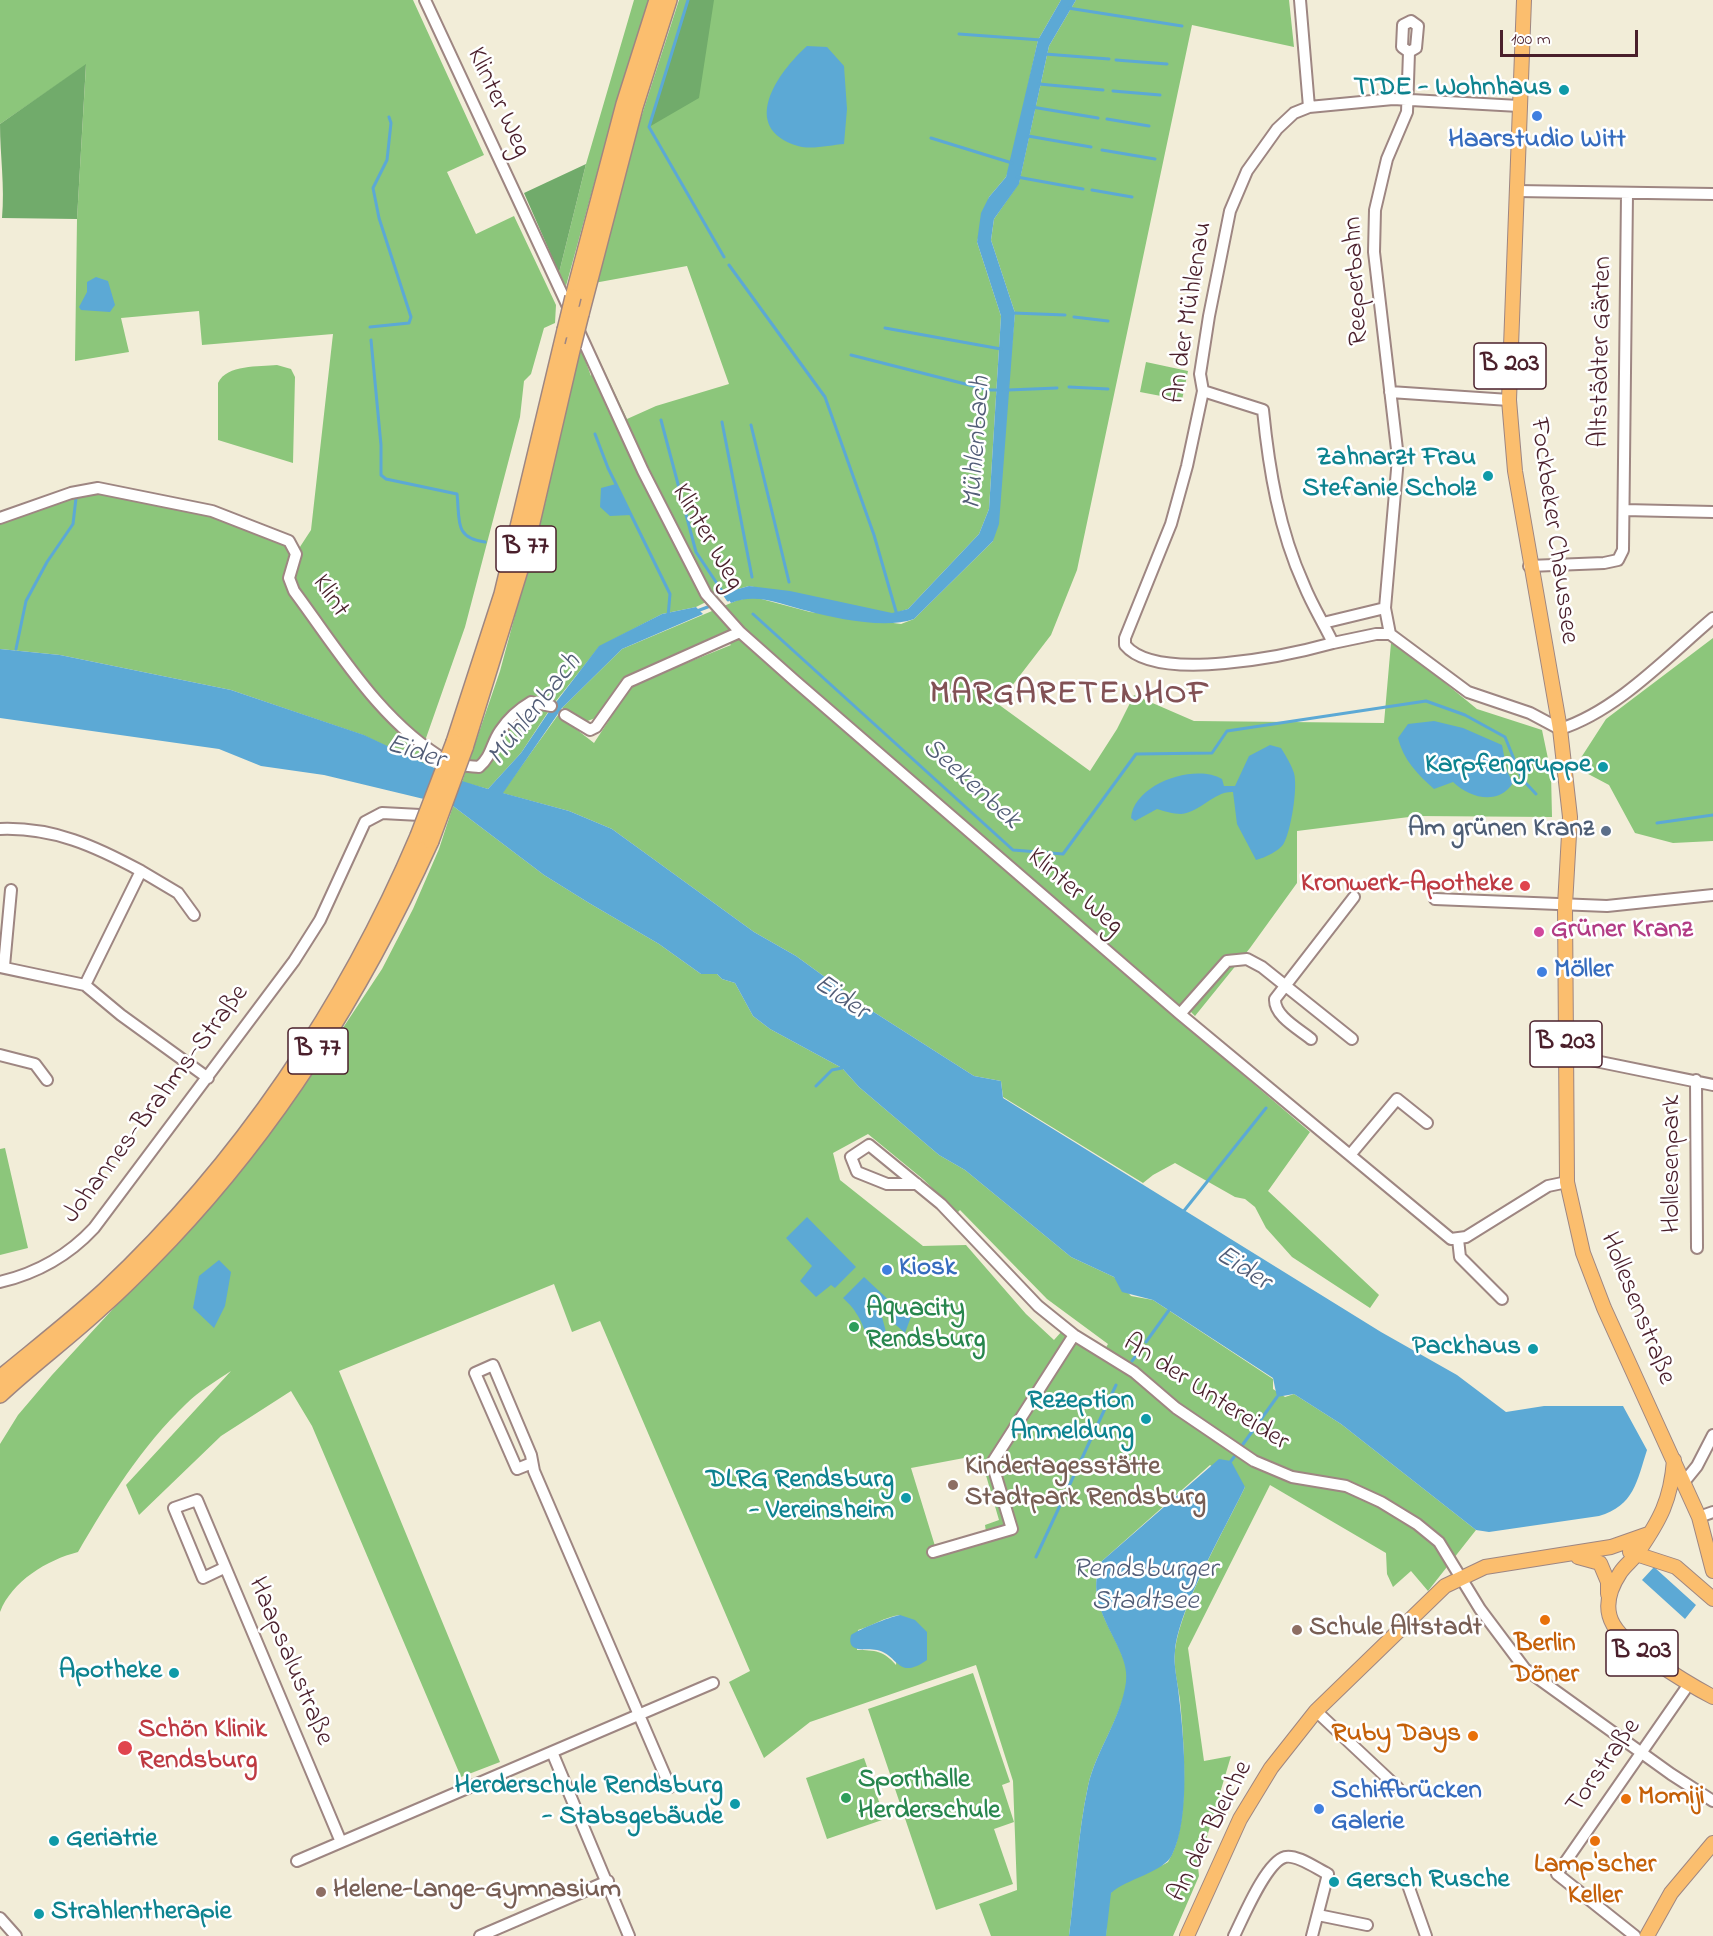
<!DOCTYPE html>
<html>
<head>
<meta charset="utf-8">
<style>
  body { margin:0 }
  #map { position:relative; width:1713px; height:1936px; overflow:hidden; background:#f2edd8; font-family:"Indie Flower",sans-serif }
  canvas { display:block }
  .scale { position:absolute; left:1500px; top:30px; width:138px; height:27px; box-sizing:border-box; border:3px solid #4a1f2b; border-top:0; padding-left:8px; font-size:18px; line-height:21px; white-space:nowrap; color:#4a1f2b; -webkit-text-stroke:4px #fff; paint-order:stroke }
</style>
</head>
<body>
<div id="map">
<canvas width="1713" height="1936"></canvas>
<div class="scale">100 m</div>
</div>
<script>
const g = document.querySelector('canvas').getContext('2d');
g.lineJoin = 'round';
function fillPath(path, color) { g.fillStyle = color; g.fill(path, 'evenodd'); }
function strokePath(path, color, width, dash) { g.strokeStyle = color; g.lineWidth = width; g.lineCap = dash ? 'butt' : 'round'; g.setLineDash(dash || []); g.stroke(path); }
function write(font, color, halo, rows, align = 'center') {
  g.font = font + ' "Indie Flower",sans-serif'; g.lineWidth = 5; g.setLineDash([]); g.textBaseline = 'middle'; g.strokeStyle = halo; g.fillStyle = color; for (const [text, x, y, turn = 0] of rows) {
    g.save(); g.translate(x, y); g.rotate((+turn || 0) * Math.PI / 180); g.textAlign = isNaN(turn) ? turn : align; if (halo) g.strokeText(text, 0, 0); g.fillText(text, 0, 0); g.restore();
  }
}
fillPath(new Path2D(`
  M 0,0 L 413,0 L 484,155 L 447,172 L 476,234 L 514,216 L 556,305 L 555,323 L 544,328 L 531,374 L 524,381 L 520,417 L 465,627 L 419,758 L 434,769 L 363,735 L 231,690 L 60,655 L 0,649 L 0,518 L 98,488 L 212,511 L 289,541 L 296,553 L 311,530 L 333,334 L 202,345 L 199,311 L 121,318 L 129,352 L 75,361 L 77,219 L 86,65 L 0,124 Z
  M 634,0 L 650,0 L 615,108 L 566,286 L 559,273 L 586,164 Z
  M 679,0 L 1061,0 L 1038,40 L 1011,163 L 1006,177 L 989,197 L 977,242 L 1001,316 L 989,509 L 979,534 L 908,609 L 892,614 L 749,586 L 724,593 L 696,607 L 662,614 L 599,647 L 552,706 L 521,753 L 488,789 L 462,782 L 500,671 L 545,504 L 580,346 L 591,376 L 597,355 L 627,419 L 656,406 L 729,384 L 687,266 L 594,283 L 638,127 Z
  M 1076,0 L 1289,0 L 1294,47 L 1192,25 L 1077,570 L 1051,635 L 998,704 L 1090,771 L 1117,729 L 1134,695 L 1194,721 L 1384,723 L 1391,643 L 1418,661 L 1477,709 L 1542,730 L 1551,773 L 1552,817 L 1417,816 L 1297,831 L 1297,883 L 1250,948 L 1195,1016 L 1183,1004 L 1175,1017 L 1310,1132 L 1268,1191 L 1377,1293 L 1379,1295 L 1370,1308 L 1292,1257 L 1266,1228 L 1255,1207 L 1245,1199 L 1235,1197 L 1175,1163 L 1153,1175 L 1143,1183 L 1003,1097 L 1001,1081 L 974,1076 L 869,1009 L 796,956 L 754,932 L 612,829 L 569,811 L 502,793 L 558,715 L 594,743 L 632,685 L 731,645 L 722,636 L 626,679 L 598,717 L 585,722 L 562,708 L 622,649 L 738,600 L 754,597 L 810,612 L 901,624 L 914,619 L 993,541 L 1015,313 L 991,240 L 994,219 L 1019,183 L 1049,46 Z
  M 1146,362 L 1188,371 L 1182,400 L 1140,392 Z
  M 277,365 L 291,369 L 295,377 L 293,463 L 218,440 L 218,383 C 227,364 259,367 277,365 Z
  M 1713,638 L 1713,841 L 1673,843 L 1635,833 L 1609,785 L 1575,767 L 1606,719 Z
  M 453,806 L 544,875 L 589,903 L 659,944 L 701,974 L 717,974 L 722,979 L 735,983 L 753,1016 L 770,1029 L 842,1068 L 859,1087 L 939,1155 L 965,1170 L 1071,1257 L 1114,1277 L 1131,1296 L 1153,1300 L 1273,1379 L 1273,1389 L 1285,1397 L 1294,1394 L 1341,1424 L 1476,1530 L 1428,1591 L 1411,1571 L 1393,1587 L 1387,1574 L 1386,1553 L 1270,1485 L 1188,1648 L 1204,1761 L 1231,1756 L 1198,1867 L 1199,1876 L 1173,1936 L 1106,1936 C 1107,1924 1105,1905 1110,1894 C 1118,1880 1154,1871 1168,1862 C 1191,1827 1184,1742 1180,1700 C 1178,1685 1173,1666 1175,1650 C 1181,1604 1224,1531 1245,1487 L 1210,1465 L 1102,1561 C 1079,1607 1132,1646 1127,1682 C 1121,1719 1096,1750 1088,1786 C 1078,1832 1075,1888 1069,1936 L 991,1936 L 979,1904 L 1017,1890 L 1013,1781 L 976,1665 L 810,1722 L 764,1758 L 729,1682 L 750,1671 L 600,1321 L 572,1332 L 554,1284 L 339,1371 L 500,1762 L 461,1777 L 312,1426 L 291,1391 L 221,1436 L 139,1515 L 126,1485 L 231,1371 C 216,1381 199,1391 186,1404 C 141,1447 109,1499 78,1552 C 47,1560 12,1581 0,1612 L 0,1444 L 18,1415 L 52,1375 L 231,1181 L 307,1082 L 382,969 L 413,909 L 439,849 ZM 868,1134 L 924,1180 L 957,1213 L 960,1210 L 1047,1299 L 1108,1344 L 1101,1356 L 1062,1331 L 1054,1340 L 1026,1314 L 966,1245 L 923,1246 L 840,1180 L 833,1153 ZM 980,1455 L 999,1520 L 985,1525 L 986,1532 L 935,1546 L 911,1468 ZM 900,1615 L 896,1665 C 884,1651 875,1650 857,1650 L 858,1630 C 873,1626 884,1617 900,1615 Z
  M 5,1148 L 28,1248 L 0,1255 L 0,1149 Z
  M 973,1673 L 1010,1782 L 1002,1785 L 1014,1822 L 994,1829 L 1013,1884 L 936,1910 L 868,1709 Z
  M 864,1758 L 885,1819 L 827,1839 L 806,1778 Z`), '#8cc67b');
fillPath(new Path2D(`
  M 688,0 L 714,0 L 699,98 L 649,127 Z
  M 86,64 L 77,219 L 2,218 C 5,186 0,156 0,124 Z
  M 586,164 L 559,273 L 524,193 Z`), '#71ab6b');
fillPath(new Path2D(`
  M 1061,0 L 1076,0 L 1049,46 L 1019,184 L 994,219 L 991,240 L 1015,313 L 999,524 L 993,541 L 914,619 C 886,629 837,619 808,611 C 782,605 757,592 731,603 L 724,593 L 749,586 L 790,591 L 892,613 L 908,609 L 979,534 L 989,509 L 1001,316 L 977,242 L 981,213 L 989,197 L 1006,177 L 1038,40 Z
  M 807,46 L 827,47 L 844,66 L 847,109 L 844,144 C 831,145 811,150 798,146 C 738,128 778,72 807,46 Z
  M 96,277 L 108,281 L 115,305 L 110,312 L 81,310 L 79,307 L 87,292 L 87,282 Z
  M 616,484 L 631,515 L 610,516 L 600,507 L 601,488 Z
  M 696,607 L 703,614 L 622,649 L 562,708 L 503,793 L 569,811 L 612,829 L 754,932 L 796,956 L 869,1009 L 974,1076 L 1001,1081 L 1003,1098 L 1381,1332 L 1457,1375 L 1506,1412 L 1544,1406 L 1623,1406 L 1647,1450 C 1637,1481 1634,1506 1599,1516 L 1489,1532 L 1476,1530 L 1341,1424 L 1294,1394 L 1277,1397 L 1273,1378 L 1153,1300 L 1122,1292 L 1114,1277 L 1071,1257 L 965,1170 L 939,1155 L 859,1087 L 842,1068 L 770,1029 L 753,1016 L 735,983 L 722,979 L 717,974 L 701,974 L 659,944 L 589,903 L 544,875 L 453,806 L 324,775 L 261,766 L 219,749 L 0,718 L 0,649 L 60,655 L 231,690 L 364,735 L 462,781 L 488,789 L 521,753 L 550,710 L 599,646 L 662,614 Z
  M 1434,721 L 1463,728 L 1502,745 L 1507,771 L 1513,783 C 1498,806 1470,798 1453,782 L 1434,789 C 1417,774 1403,759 1398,738 L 1408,724 Z
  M 1270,745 L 1281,748 C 1286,756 1291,764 1294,773 C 1298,788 1291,830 1284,843 C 1280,851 1264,858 1256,860 L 1237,824 L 1233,792 C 1214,791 1201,812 1181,814 C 1173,814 1164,811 1157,809 L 1135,821 L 1131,818 C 1134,783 1196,763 1222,779 L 1224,786 L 1235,786 L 1249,756 Z
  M 807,1217 L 856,1267 L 835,1288 L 831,1285 L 816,1297 L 800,1281 L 812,1266 L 786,1238 Z
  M 219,1260 L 231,1272 L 225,1306 L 214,1328 L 193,1308 L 199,1276 Z
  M 864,1277 L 893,1304 L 882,1317 L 889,1343 C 863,1344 867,1328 856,1313 C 853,1307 847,1302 843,1298 Z
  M 905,1303 L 912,1314 L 905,1333 L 889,1319 Z
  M 1219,1459 L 1231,1461 L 1245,1487 C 1225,1529 1179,1607 1175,1651 C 1173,1665 1178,1682 1179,1697 C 1184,1739 1191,1818 1172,1855 C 1164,1872 1126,1879 1111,1893 L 1106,1936 L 1069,1936 C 1075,1888 1078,1832 1088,1786 C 1096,1750 1121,1719 1126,1682 C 1132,1647 1079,1607 1102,1561 Z
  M 1654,1567 L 1696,1605 L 1685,1619 L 1642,1580 Z
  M 900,1615 L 915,1620 L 927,1632 L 927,1660 C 897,1681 899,1655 877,1650 C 866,1648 846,1654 851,1635 C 860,1629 889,1617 900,1615 Z`), '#5ca9d5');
strokePath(new Path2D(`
  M 688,0 L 649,127 L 724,257
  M 1068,8 L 1182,26
  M 959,34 L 1041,40
  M 1045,54 L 1109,59
  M 1116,60 L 1167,64
  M 1039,84 L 1103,90
  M 1113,91 L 1160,95
  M 1032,107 L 1098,118
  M 1107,119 L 1149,126
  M 1028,136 L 1091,147
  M 931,138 L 1012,163
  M 1102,150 L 1155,159
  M 1017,177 L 1083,189
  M 1092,190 L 1132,197
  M 729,265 L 825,397 L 874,535 L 897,615
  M 1013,313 L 1065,315
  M 1074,317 L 1108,321
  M 370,327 L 409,323 L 411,317 L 379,218 L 373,188 L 387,160 L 391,123 L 389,117
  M 885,328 L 1001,349
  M 371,340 L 381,445 L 381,475 L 386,479 L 457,494 C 460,521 454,538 485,542
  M 851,355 L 989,390 L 1001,390
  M 1069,387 L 1108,389
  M 1008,390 L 1057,388
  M 661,420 L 696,552 L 728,600
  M 722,422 L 752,577
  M 751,425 L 789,582
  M 595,434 L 608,468 L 670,594 L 668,617
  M 697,611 L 713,605
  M 753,614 L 1013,850 L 1063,854 L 1136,754 L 1212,753 L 1227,731 L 1426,701 L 1465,715 L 1505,737 L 1522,779 L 1536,794
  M 16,649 L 26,601 L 47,562 L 73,524 L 76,498
  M 1657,823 L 1713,815
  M 816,1086 L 832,1070 L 842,1068
  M 1183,1212 L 1266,1108
  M 1146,1342 L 1169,1310
  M 1132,1361 L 1141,1349
  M 1241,1447 L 1277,1397
  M 1231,1461 L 1237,1453
  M 1036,1557 L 1116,1385`), '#5ca9d5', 3);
const minor = new Path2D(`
  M 425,0 L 571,313
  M 1300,0 L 1309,107
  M 1411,21 L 1418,26 L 1416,48 L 1409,52 L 1402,47 L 1403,25 Z
  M 1516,191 L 1713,194
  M 577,327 L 643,471 L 706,594 L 740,632 L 794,680 L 1180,1014 L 1451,1239 L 1466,1237 L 1548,1186 L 1567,1182
  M 1203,391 L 1263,410 C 1269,470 1279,530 1304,585 C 1312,605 1324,624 1333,643 L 1376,634 L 1390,634 L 1468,692 L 1530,713 L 1560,729 C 1617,711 1668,656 1713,618
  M 1390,392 L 1509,400
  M 1624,510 L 1713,512
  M 0,518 L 71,493 L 98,488 L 212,511 L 289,541 L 296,554 L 289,578 L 294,591 C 338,650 381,723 447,761 C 456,766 469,766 479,767 C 492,756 491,744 500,731 C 508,719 519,709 531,702 L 551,706
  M 1529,566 L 1604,563 L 1618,560 L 1623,550 L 1627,194
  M 1323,623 L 1385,608
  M 1390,634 L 1385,608 L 1398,458 L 1374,252 L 1375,210 L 1387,159 L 1407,112 L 1409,52
  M 1333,643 C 1290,655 1157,684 1125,645 L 1125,638 L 1171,524 L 1187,466 L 1203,391 L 1200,374 L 1209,316 L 1230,211 L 1247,171 L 1277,129 L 1294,113 L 1309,107 L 1393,99 L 1519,106
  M 565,715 L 590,730 L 596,727 L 628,682 L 740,632
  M 0,829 C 53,827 95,846 141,871 L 85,985
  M 141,871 L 178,893 L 194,915
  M 1435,899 L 1607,906 L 1713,895
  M 4,966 L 11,890
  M 0,967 L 85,985 L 121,1015 L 208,1078
  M 1180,1014 L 1227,961 L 1247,959 L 1262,967 L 1352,1039
  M 1311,1039 C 1299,1029 1274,1016 1275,999 L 1354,897
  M 0,1055 L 35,1064 L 47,1080
  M 1566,1055 L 1713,1085
  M 1696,1080 L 1697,1248
  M 1350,1155 L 1397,1099 L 1427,1123
  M 917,1184 L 887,1184 L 857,1172 L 851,1157 L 869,1145 L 941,1204 L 1038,1306 L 1074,1335 L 1134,1372 L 1176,1408 L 1254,1461 L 1292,1477 L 1346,1486 L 1381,1502 L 1417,1524 L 1439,1542 L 1480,1609 L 1525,1669 L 1671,1774 L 1713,1801
  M 1458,1239 L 1460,1257 L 1502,1299
  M 0,1282 C 38,1273 68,1256 94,1228 L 294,961 L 320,920 L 365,822 L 382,813 L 420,815 L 430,819
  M 532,1463 L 517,1469 L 475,1373 L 493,1365 L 531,1455 L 534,1471 L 670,1787
  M 1684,1482 L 1697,1466 L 1713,1435
  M 1699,1517 L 1713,1512
  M 933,1552 L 1012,1529 L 992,1463 L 1074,1335
  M 224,1568 L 203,1578 L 174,1508 L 197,1500 L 341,1842
  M 1316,1711 L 1398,1788
  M 552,1752 L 629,1936
  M 297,1861 L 713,1683
  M 1408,1885 L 1426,1936
  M 1318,1915 L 1367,1925
  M 0,1918 L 16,1936
  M 480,1936 L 608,1881
  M 1234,1936 C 1243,1918 1266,1862 1285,1857 C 1297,1854 1317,1869 1328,1874 L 1312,1936
  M 1635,1936 L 1557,1874 L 1689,1684`);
const major = new Path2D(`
  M 1524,0 L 1509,400 L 1515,471 L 1560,729 L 1570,817 L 1565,905 L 1567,1182 L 1583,1253 L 1604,1308 L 1699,1517 L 1713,1571
  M 1674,1460 C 1671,1500 1660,1520 1638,1552 C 1633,1560 1625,1565 1620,1573 C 1591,1617 1620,1638 1654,1661 C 1673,1674 1692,1686 1713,1697
  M 1630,1552 L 1676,1567 L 1713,1599
  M 1578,1557 L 1600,1563 L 1608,1582 L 1608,1594
  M 1187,1936 L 1240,1819 L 1271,1768 L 1316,1711 L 1445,1586 L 1485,1567 L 1611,1547 L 1648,1534
  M 1647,1936 L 1671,1893 L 1713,1843`);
const highway = new Path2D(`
  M 573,297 L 624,104 L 657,0
  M 581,314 L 635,107 L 669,0
  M 454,742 L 502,594 L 565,330
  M 465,748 L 524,557 L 573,346
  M 0,1378 C 35,1349 71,1321 105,1290 C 240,1163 346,1006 418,836
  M 0,1395 C 33,1364 70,1337 103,1306 C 127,1285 149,1262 171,1239 C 281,1123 365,986 431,841`);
strokePath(minor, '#9e8682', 14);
strokePath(major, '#9e8682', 16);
strokePath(highway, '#9e8682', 18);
strokePath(minor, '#fff', 10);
strokePath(major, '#fbbe6e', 14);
strokePath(highway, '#fbbe6e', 15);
const highwayBridge = new Path2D(`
  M 565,330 L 573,297
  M 573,346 L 581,314
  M 418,836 L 454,742
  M 431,841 L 465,748`);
strokePath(highwayBridge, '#9e8682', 18, []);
strokePath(highwayBridge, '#fbbe6e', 15);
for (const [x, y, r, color] of [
  [1564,90,6,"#0f9aa8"],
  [1537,116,6,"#3f7fe0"],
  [1488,476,6,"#0f9aa8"],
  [1603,767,6,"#0f9aa8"],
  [1606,831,6,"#5c6f8a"],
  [1525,886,6,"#e0444e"],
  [1539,932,6,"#d1479c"],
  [1542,972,6,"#3f7fe0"],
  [887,1270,6,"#3f7fe0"],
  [854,1327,6,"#2e9e5b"],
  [1533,1349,6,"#0f9aa8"],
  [1146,1419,6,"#0f9aa8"],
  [953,1485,6,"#8d6e63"],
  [906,1498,6,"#0f9aa8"],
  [1545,1620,6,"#e8710a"],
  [1297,1630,6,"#8d6e63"],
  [174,1673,6,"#0f9aa8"],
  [1473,1736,6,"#e8710a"],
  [125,1748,8,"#e0444e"],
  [846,1798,6,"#2e9e5b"],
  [1626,1799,6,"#e8710a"],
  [735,1804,6,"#0f9aa8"],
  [1319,1809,6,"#3f7fe0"],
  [54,1841,6,"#0f9aa8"],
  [1595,1841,6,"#e8710a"],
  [1334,1882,6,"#0f9aa8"],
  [321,1892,6,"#8d6e63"],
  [39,1914,6,"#0f9aa8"]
]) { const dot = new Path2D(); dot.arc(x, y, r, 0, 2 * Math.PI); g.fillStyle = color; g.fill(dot); strokePath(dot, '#fff', 2); }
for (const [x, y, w] of [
  [1510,366,72],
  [526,549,60],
  [1566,1044,72],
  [318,1051,60],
  [1642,1653,72]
]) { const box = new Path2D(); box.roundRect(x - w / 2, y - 23, w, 46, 4.5); g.fillStyle = '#fff'; g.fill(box); strokePath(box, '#4a1f2b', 1.5); }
write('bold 26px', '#4a1f2b', null, [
  ["B 203",1510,366],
  ["B 77",526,549],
  ["B 203",1566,1044],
  ["B 77",318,1051],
  ["B 203",1642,1653]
]);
write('bold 27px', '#0d838f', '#fff', [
  ["TIDE - Wohnhaus",1552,90],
  ["Zahnarzt Frau",1476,460],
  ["Stefanie Scholz",1476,491],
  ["Karpfengruppe",1591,767],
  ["Packhaus",1521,1349],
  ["Rezeption",1134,1403],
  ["Anmeldung",1134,1434],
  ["DLRG Rendsburg",894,1482],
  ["- Vereinsheim",894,1513],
  ["Apotheke",162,1673],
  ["Herderschule Rendsburg",723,1788],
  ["- Stabsgebäude",723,1819],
  ["Geriatrie",66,1841,"left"],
  ["Gersch Rusche",1346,1882,"left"],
  ["Strahlentherapie",51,1914,"left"]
], 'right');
write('27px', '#4a1f2b', '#fff', [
  ["Klinter Weg",497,103,65],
  ["Reeperbahn",1358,281,-93],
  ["An der Mühlenau",1191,313,-81],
  ["Altstädter Gärten",1603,352,-89],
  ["Fockbeker Chaussee",1552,531,82],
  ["Klinter Weg",706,538,60],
  ["Klint",329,597,56],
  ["Klinter Weg",1074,893,41],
  ["Johannes-Brahms-Straße",157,1105,-53],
  ["Hollesenpark",1674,1164,-90],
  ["Hollesenstraße",1636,1309,68],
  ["An der Untereider",1205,1394,33],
  ["Haapsalustraße",289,1662,67],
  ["Torstraße",1605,1767,-55],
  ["An der Bleiche",1212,1832,-63]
]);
write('bold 27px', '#366cbe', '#fff', [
  ["Haarstudio Witt",1537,142,"center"],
  ["Möller",1554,972],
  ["Kiosk",899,1270],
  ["Schiffbrücken",1331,1793],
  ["Galerie",1331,1824]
], 'left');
write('bold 27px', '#4e5e75', '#fff', [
  ["Am grünen Kranz",1594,831]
], 'right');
write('bold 27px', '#be3a42', '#fff', [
  ["Kronwerk-Apotheke",1513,886],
  ["Schön Klinik",138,1732,"left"],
  ["Rendsburg",138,1763,"left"]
], 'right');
write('bold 27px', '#b23c85', '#fff', [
  ["Grüner Kranz",1551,932]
], 'left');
write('bold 27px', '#27864d', '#fff', [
  ["Aquacity",866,1311],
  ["Rendsburg",866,1342],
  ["Sporthalle",858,1782],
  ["Herderschule",858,1813]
], 'left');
write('bold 27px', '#785e54', '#fff', [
  ["Kindertagesstätte",965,1469],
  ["Stadtpark Rendsburg",965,1500],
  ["Schule Altstadt",1309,1630],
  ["Helene-Lange-Gymnasium",333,1892]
], 'left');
write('bold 27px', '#c56008', '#fff', [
  ["Berlin",1545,1646],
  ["Döner",1545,1677],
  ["Ruby Days",1461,1736,"right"],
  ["Momiji",1638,1799,"left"],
  ["Lamp'scher",1595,1867],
  ["Keller",1595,1898]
]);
write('italic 28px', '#525d77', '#fff', [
  ["Mühlenbach",979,443,-86],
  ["Mühlenbach",536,711,-52],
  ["Eider",415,754,18],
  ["Seekenbek",970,785,42],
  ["Eider",840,999,34],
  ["Eider",1242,1270,33],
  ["Rendsburger",1145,1571],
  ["Stadtsee",1145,1603]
]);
g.letterSpacing = '1.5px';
write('bold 33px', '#825155', '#fff', [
  ["MARGARETENHOF",1070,697]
]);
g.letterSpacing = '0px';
</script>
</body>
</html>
